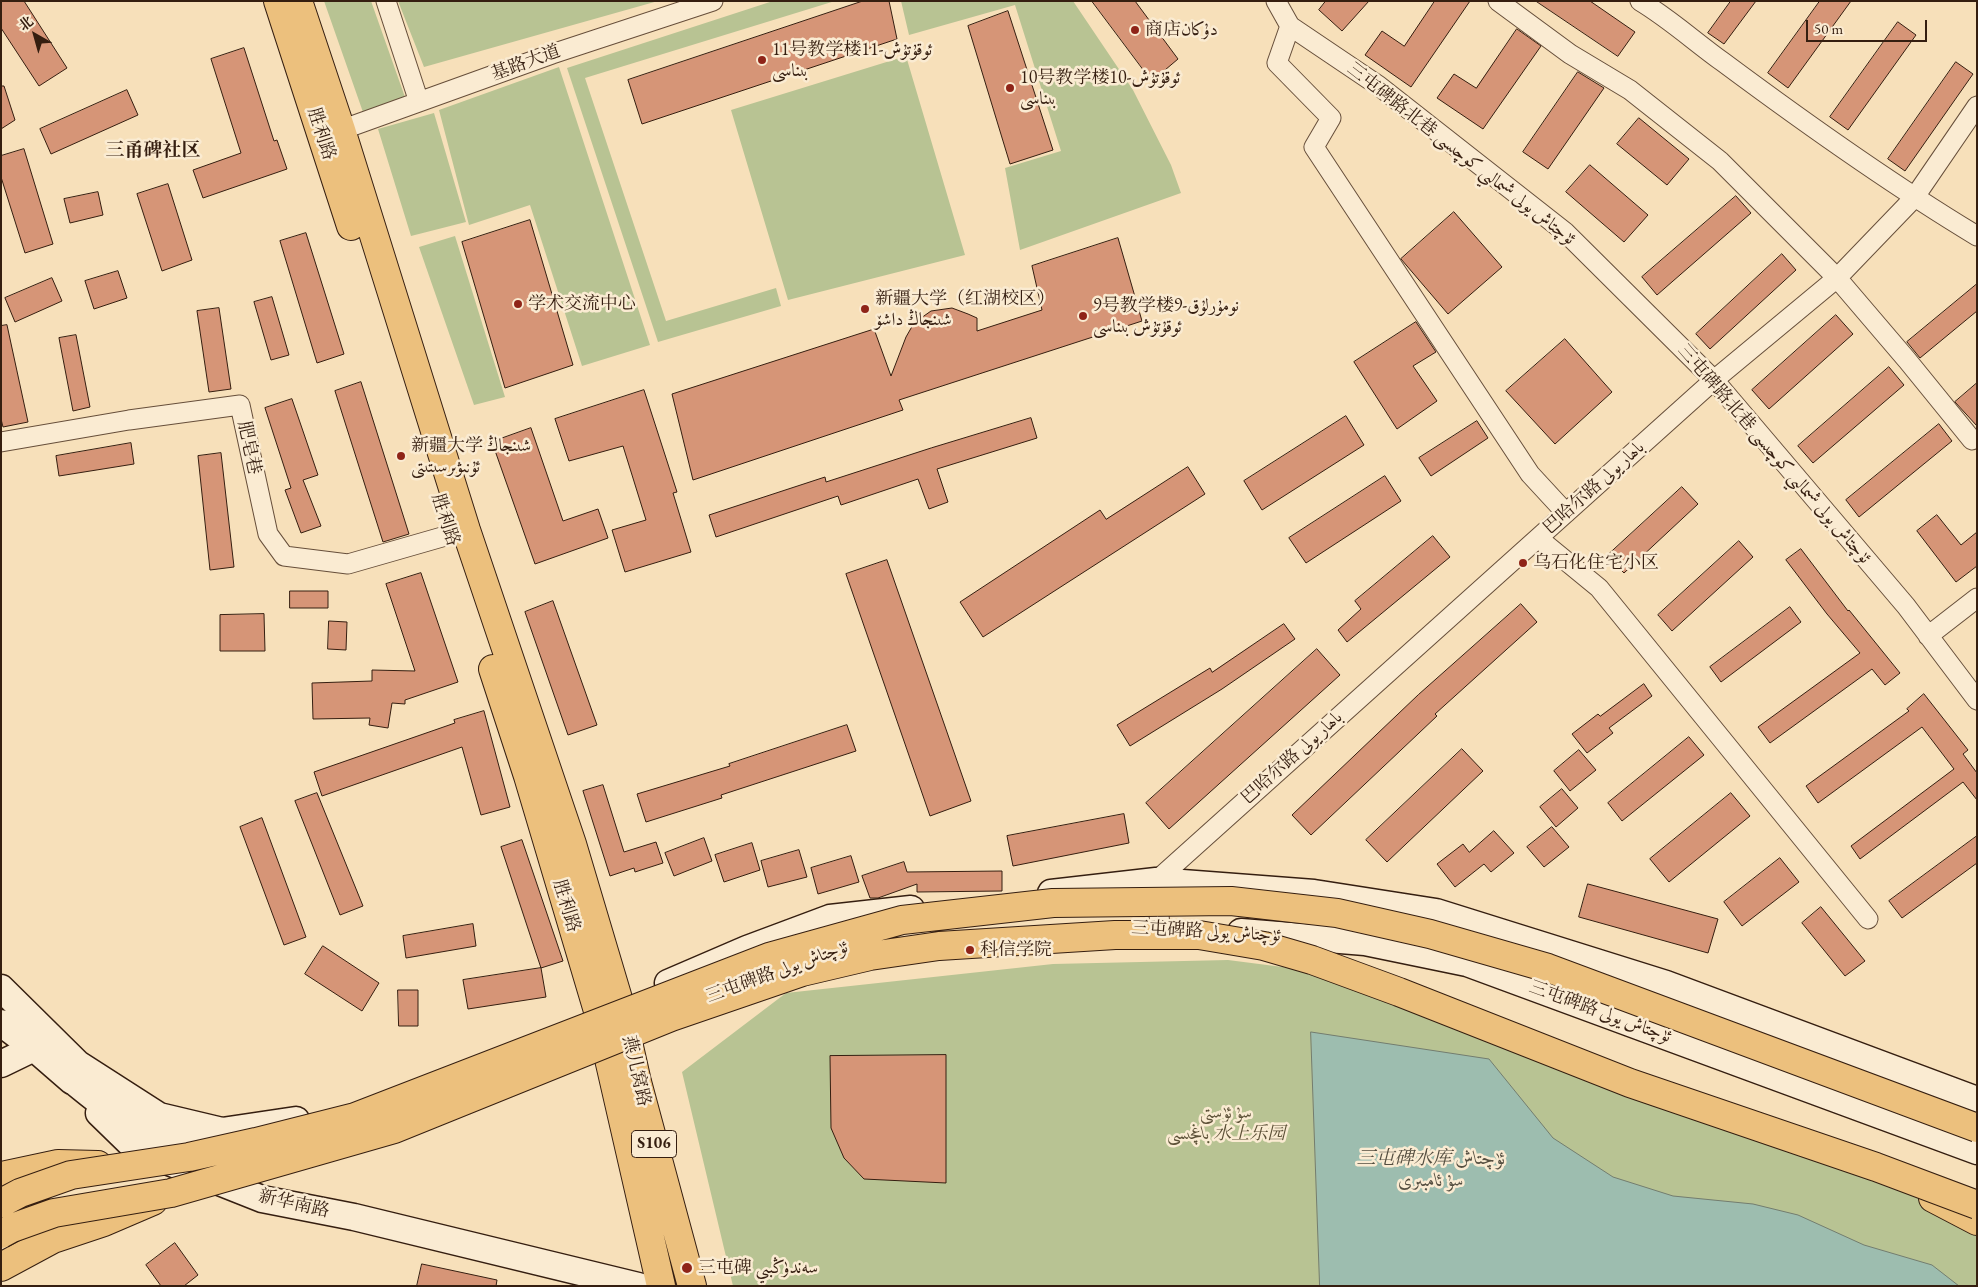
<!DOCTYPE html>
<html>
<head>
<meta charset="utf-8">
<style>
  body { margin:0 }
  #map { position:relative; width:1978px; height:1287px; overflow:hidden; background:#f7e0ba; font-family:"EB Garamond","Noto Serif SC",serif }
  canvas { display:block }
  .frame { position:absolute; inset:0; border:2px solid #351e10; pointer-events:none }
  .north { position:absolute; left:10px; top:10px; width:50px; height:50px; -webkit-text-stroke:4px #faebd2; paint-order:stroke; rotate:322deg; font-size:14px; font-weight:700; line-height:20px; text-align:center; color:#351e10 }
  .north::after { content:''; display:block; margin:auto; width:18px; height:22px; background:#351e10; clip-path:polygon(50% 0,100% 100%,50% 72%,0 100%) }
  .scale { position:absolute; left:1806px; top:20px; width:121px; height:22px; box-sizing:border-box; border:2px solid #351e10; border-top:0; padding-left:6px; font-size:15px; line-height:18px; white-space:nowrap; color:#351e10; -webkit-text-stroke:4px #faebd2; paint-order:stroke }
</style>
</head>
<body>
<div id="map">
<canvas width="1978" height="1287"></canvas>
<div class="frame"></div>
<div class="north">北</div>
<div class="scale">50 m</div>
</div>
<script>
const g = document.querySelector('canvas').getContext('2d');
g.lineJoin = 'round';
function fillPath(path, color) { g.fillStyle = color; g.fill(path, 'evenodd'); }
function strokePath(path, color, width, dash) { g.strokeStyle = color; g.lineWidth = width; g.lineCap = dash ? 'butt' : 'round'; g.setLineDash(dash || []); g.stroke(path); }
function write(font, color, halo, rows, align = 'center') {
  g.font = font + ' "EB Garamond",Amiri,"Noto Serif SC",serif'; g.lineWidth = 5; g.setLineDash([]); g.textBaseline = 'middle'; g.strokeStyle = halo; g.fillStyle = color; for (const [text, x, y, turn = 0] of rows) {
    g.save(); g.translate(x, y); g.rotate((+turn || 0) * Math.PI / 180); g.textAlign = isNaN(turn) ? turn : align; if (halo) g.strokeText(text, 0, 0); g.fillText(text, 0, 0); g.restore();
  }
}
fillPath(new Path2D(`
  M 324,1 L 371,1 L 406,100 L 364,115 Z
  M 398,1 L 658,1 L 424,67 Z
  M 773,1 L 835,1 L 585,78 L 666,321 L 776,288 L 781,306 L 658,342 L 567,68 Z
  M 901,1 L 1073,1 L 1133,90 L 1171,165 L 1181,193 L 1020,250 L 1005,168 L 1061,151 L 1015,5 L 909,35 Z
  M 906,56 L 965,255 L 788,300 L 731,110 Z
  M 559,67 L 650,345 L 582,366 L 530,205 L 469,225 L 439,110 Z
  M 434,113 L 466,222 L 411,236 L 378,129 Z
  M 455,236 L 505,397 L 474,405 L 419,247 Z
  M 1228,960 L 1376,979 L 1977,1194 L 1977,1286 L 733,1286 L 682,1072 L 786,993 L 1053,964 Z`), '#b8c393');
const water = new Path2D(`
  M 1311,1032 L 1489,1059 L 1553,1138 L 1613,1177 L 1673,1196 L 1753,1204 L 1798,1215 L 1864,1245 L 1932,1265 L 1959,1286 L 1320,1286 Z`);
fillPath(water, '#9dbdaf');
strokePath(water, '#737d6f', 1);
const building = new Path2D(`
  M 1,1 L 24,1 L 67,68 L 39,86 L 1,28 Z
  M 863,1 L 889,1 L 897,39 L 642,124 L 628,80 Z
  M 1092,1 L 1135,1 L 1178,59 L 1152,81 Z
  M 1326,1 L 1369,1 L 1342,31 L 1319,10 Z
  M 1435,1 L 1470,1 L 1411,87 L 1365,55 L 1382,31 L 1404,46 Z
  M 1536,1 L 1590,1 L 1635,32 L 1618,56 Z
  M 1731,1 L 1756,1 L 1724,44 L 1708,33 Z
  M 1820,1 L 1851,1 L 1788,88 L 1768,73 Z
  M 1008,11 L 1053,150 L 1010,164 L 968,26 Z
  M 1898,22 L 1916,35 L 1848,130 L 1830,117 Z
  M 1517,29 L 1541,46 L 1483,129 L 1437,98 L 1454,74 L 1476,88 Z
  M 244,48 L 274,141 L 277,140 L 287,169 L 203,198 L 193,170 L 241,153 L 211,59 Z
  M 1956,62 L 1973,74 L 1905,171 L 1888,159 Z
  M 1578,72 L 1604,88 L 1548,169 L 1523,152 Z
  M 1,86 L 4,86 L 15,120 L 1,129 Z
  M 127,90 L 138,115 L 51,154 L 40,129 Z
  M 1639,118 L 1689,159 L 1667,185 L 1617,144 Z
  M 24,149 L 53,244 L 25,253 L 1,177 L 1,156 Z
  M 1590,165 L 1648,215 L 1624,242 L 1566,192 Z
  M 168,184 L 192,260 L 162,271 L 137,194 Z
  M 98,192 L 103,215 L 70,223 L 64,199 Z
  M 1736,196 L 1751,213 L 1657,295 L 1642,277 Z
  M 1454,212 L 1502,267 L 1448,314 L 1401,259 Z
  M 530,220 L 573,365 L 505,388 L 462,242 Z
  M 306,233 L 344,354 L 317,363 L 280,241 Z
  M 1118,238 L 1142,321 L 899,400 L 903,410 L 693,480 L 672,394 L 874,329 L 891,376 L 906,337 L 914,323 L 931,311 L 952,308 L 968,314 L 977,318 L 977,331 L 1042,310 L 1032,266 Z
  M 1782,254 L 1796,270 L 1710,349 L 1696,334 Z
  M 118,271 L 127,298 L 94,309 L 85,281 Z
  M 52,278 L 62,301 L 15,322 L 5,298 Z
  M 1977,284 L 1977,311 L 1920,358 L 1907,342 Z
  M 272,297 L 289,355 L 271,360 L 254,302 Z
  M 219,308 L 231,389 L 209,392 L 197,311 Z
  M 1836,315 L 1853,334 L 1769,409 L 1752,390 Z
  M 1416,322 L 1436,352 L 1413,366 L 1437,401 L 1397,429 L 1354,362 Z
  M 7,325 L 28,422 L 3,427 L 1,419 L 1,326 Z
  M 76,335 L 90,407 L 73,411 L 59,338 Z
  M 1565,339 L 1612,392 L 1555,444 L 1506,391 Z
  M 1889,367 L 1904,385 L 1813,463 L 1798,446 Z
  M 361,382 L 409,534 L 383,542 L 335,391 Z
  M 1977,383 L 1977,426 L 1955,402 Z
  M 644,390 L 677,492 L 673,493 L 691,552 L 625,572 L 612,530 L 646,520 L 623,446 L 569,461 L 555,419 Z
  M 292,399 L 318,475 L 303,480 L 321,526 L 301,533 L 285,490 L 291,488 L 265,408 Z
  M 1346,416 L 1364,445 L 1262,510 L 1244,481 Z
  M 1031,418 L 1037,438 L 937,469 L 948,502 L 929,509 L 918,479 L 841,505 L 838,496 L 716,537 L 709,515 L 825,477 L 826,482 L 931,448 Z
  M 1477,421 L 1488,438 L 1431,476 L 1419,458 Z
  M 1939,424 L 1952,441 L 1859,517 L 1846,500 Z
  M 531,428 L 563,521 L 598,509 L 608,538 L 535,564 L 492,442 Z
  M 131,443 L 134,464 L 59,476 L 56,456 Z
  M 221,453 L 234,567 L 210,570 L 198,456 Z
  M 1188,467 L 1205,494 L 983,637 L 960,602 L 1100,510 L 1106,519 Z
  M 1385,476 L 1401,501 L 1306,563 L 1289,538 Z
  M 1682,487 L 1698,504 L 1624,573 L 1607,556 Z
  M 1937,515 L 1961,545 L 1977,532 L 1977,566 L 1956,582 L 1917,531 Z
  M 1433,536 L 1450,557 L 1347,642 L 1338,630 L 1361,609 L 1355,601 Z
  M 1739,541 L 1753,557 L 1672,631 L 1658,615 Z
  M 1801,549 L 1848,611 L 1849,610 L 1900,673 L 1885,685 L 1872,669 L 1770,743 L 1758,727 L 1860,653 L 1827,614 L 1786,560 Z
  M 887,560 L 971,801 L 930,816 L 846,574 Z
  M 421,573 L 458,682 L 405,700 L 405,704 L 392,703 L 388,728 L 369,725 L 370,718 L 313,719 L 312,683 L 372,681 L 372,670 L 415,671 L 386,584 Z
  M 290,591 L 328,591 L 328,608 L 290,608 Z
  M 553,601 L 597,725 L 568,735 L 525,612 Z
  M 1521,604 L 1537,622 L 1435,714 L 1437,716 L 1311,835 L 1292,815 L 1418,695 Z
  M 1790,607 L 1801,622 L 1721,682 L 1710,667 Z
  M 264,614 L 265,651 L 220,651 L 220,615 Z
  M 329,621 L 347,622 L 346,650 L 328,649 Z
  M 1284,624 L 1295,639 L 1222,689 L 1130,746 L 1117,725 L 1210,668 L 1212,672 Z
  M 1317,649 L 1340,675 L 1169,829 L 1146,803 Z
  M 1644,684 L 1652,696 L 1609,728 L 1613,733 L 1587,753 L 1572,734 L 1598,714 L 1600,716 Z
  M 1924,694 L 1968,750 L 1963,754 L 1977,773 L 1977,800 L 1963,782 L 1860,859 L 1851,846 L 1954,769 L 1922,727 L 1818,803 L 1806,786 L 1909,711 L 1907,709 Z
  M 484,711 L 510,807 L 481,815 L 462,747 L 322,796 L 314,772 L 455,723 L 454,720 Z
  M 847,725 L 856,751 L 721,795 L 722,798 L 646,822 L 637,794 L 730,766 L 729,764 Z
  M 1689,737 L 1704,755 L 1622,821 L 1608,803 Z
  M 1462,749 L 1483,771 L 1387,862 L 1366,840 Z
  M 1579,750 L 1596,770 L 1570,791 L 1554,771 Z
  M 603,785 L 624,852 L 656,842 L 663,863 L 635,872 L 634,868 L 610,876 L 583,791 Z
  M 1562,789 L 1578,808 L 1556,827 L 1540,807 Z
  M 317,793 L 363,906 L 340,915 L 295,801 Z
  M 1731,793 L 1750,816 L 1669,882 L 1650,859 Z
  M 1124,814 L 1129,843 L 1013,866 L 1007,836 Z
  M 262,818 L 306,937 L 284,945 L 240,827 Z
  M 1552,827 L 1569,847 L 1544,867 L 1527,847 Z
  M 1494,831 L 1514,853 L 1491,872 L 1484,864 L 1455,887 L 1437,864 L 1463,844 L 1469,852 Z
  M 1977,836 L 1977,863 L 1902,918 L 1889,901 Z
  M 704,838 L 712,861 L 674,876 L 665,853 Z
  M 522,840 L 563,961 L 541,968 L 501,847 Z
  M 752,843 L 760,870 L 724,882 L 715,855 Z
  M 799,850 L 807,877 L 768,887 L 761,861 Z
  M 851,856 L 859,882 L 818,894 L 811,868 Z
  M 1780,858 L 1799,882 L 1742,926 L 1724,902 Z
  M 904,862 L 907,872 L 1002,871 L 1002,891 L 917,892 L 917,884 L 878,898 L 870,898 L 862,876 Z
  M 1588,884 L 1718,919 L 1708,953 L 1579,917 Z
  M 1821,907 L 1865,961 L 1845,976 L 1802,923 Z
  M 473,924 L 476,946 L 406,958 L 403,936 Z
  M 323,946 L 379,983 L 362,1011 L 305,974 Z
  M 541,968 L 546,997 L 468,1009 L 463,980 Z
  M 398,990 L 418,990 L 418,1026 L 399,1026 Z
  M 946,1055 L 946,1183 L 864,1179 L 844,1158 L 831,1128 L 830,1056 Z
  M 175,1243 L 198,1275 L 184,1286 L 161,1286 L 146,1265 Z
  M 422,1264 L 497,1280 L 496,1286 L 417,1286 Z`);
fillPath(building, '#d69577');
strokePath(building, '#351e10', 1);
const minor = new Path2D(`
  M 386,1 L 419,102
  M 1276,1 L 1290,26 L 1379,86 L 1565,232 L 1714,380 L 1906,606 L 1977,700
  M 1498,1 L 1570,54 L 1630,90 L 1720,161 L 1837,278 L 1907,360 L 1972,440
  M 1640,1 C 1670,19 1695,42 1723,62 C 1805,123 1889,183 1977,236
  M 1290,26 L 1277,63 L 1331,118 L 1314,147 L 1530,474 L 1566,513
  M 341,130 L 552,54 L 713,1
  M 1,442 L 129,420 L 240,405 L 268,534 L 284,556 L 348,564 L 449,535
  M 1538,538 L 1599,588 L 1868,919
  M 1928,636 L 1977,598
  M 1160,926 L 1156,881 L 1714,380 L 1837,278 L 1914,198 L 1977,106`);
const secondary = new Path2D(`
  M 1051,893 L 1156,881 L 1314,893 L 1436,912 L 1666,984 L 1977,1100
  M 1241,932 L 1365,942 L 1467,963 L 1977,1151
  M 668,983 L 747,949 L 830,918 L 911,909
  M 1,988 L 78,1064 L 159,1116 L 222,1131 L 296,1120
  M 1,1023 L 34,1048 L 72,1081
  M 1,1064 L 34,1048
  M 68,1077 C 85,1090 102,1106 121,1116 C 152,1133 187,1145 223,1151
  M 99,1113 L 136,1149 L 262,1199 L 354,1217 L 638,1286`);
const primary = new Path2D(`
  M 278,1 L 351,226
  M 298,1 L 341,130 L 466,530 L 572,844 L 619,1002 L 637,1082 L 692,1286
  M 493,669 L 528,776 L 598,1011 L 661,1286`);
const trunk = new Path2D(`
  M 1,1176 L 58,1164 L 98,1165
  M 1933,1198 L 1977,1221
  M 1,1267 L 53,1239 L 104,1222 L 153,1201`);
strokePath(minor, '#664e3a', 21);
strokePath(secondary, '#351e10', 29);
strokePath(primary, '#351e10', 30);
strokePath(trunk, '#351e10', 30);
strokePath(minor, '#faebd2', 19);
strokePath(secondary, '#faebd2', 26);
strokePath(primary, '#ecc07d', 28);
strokePath(trunk, '#ecc07d', 28);
const trunkBridge = new Path2D(`
  M 1,1203 L 20,1193 L 71,1175 L 189,1157 L 256,1142 L 355,1117 L 769,957 L 902,920 L 1053,903 L 1231,901 L 1337,913 L 1430,934 L 1548,968 L 1977,1128
  M 1,1234 L 12,1228 L 54,1213 L 171,1193 L 394,1129 L 671,1017 L 802,972 L 870,956 L 939,946 L 1115,935 L 1199,935 L 1264,946 L 1312,960 L 1399,992 L 1630,1083 L 1876,1167 L 1977,1205`);
strokePath(trunkBridge, '#351e10', 30, []);
strokePath(trunkBridge, '#ecc07d', 28);
for (const [x, y, r, color] of [
  [1135,30,5,"#8f2418"],
  [762,60,5,"#8f2418"],
  [1010,88,5,"#8f2418"],
  [518,304,5,"#8f2418"],
  [865,309,5,"#8f2418"],
  [1083,316,5,"#8f2418"],
  [401,456,5,"#8f2418"],
  [1523,563,5,"#8f2418"],
  [970,950,5,"#8f2418"],
  [687,1268,6,"#8f2418"]
]) { const dot = new Path2D(); dot.arc(x, y, r, 0, 2 * Math.PI); g.fillStyle = color; g.fill(dot); strokePath(dot, '#faebd2', 2); }
for (const [x, y, w] of [
  [654,1144,45]
]) { const box = new Path2D(); box.roundRect(x - w / 2, y - 13.5, w, 27, 4); g.fillStyle = '#faebd2'; g.fill(box); strokePath(box, '#351e10', 1); }
write('bold 16px', '#351e10', null, [
  ["S106",654,1144]
]);
write('18px', '#351e10', '#faebd2', [
  ["商店دۇكان",1145,30],
  ["11号教学楼11-ئوقۇتۇش",772,50],
  ["بىناسى",772,71],
  ["10号教学楼10-ئوقۇتۇش",1020,78],
  ["بىناسى",1020,99],
  ["新疆大学（红湖校区）",875,299],
  ["شىنجاڭ داشۆ",875,320],
  ["学术交流中心",528,304],
  ["9号教学楼9-نومۇرلۇق",1093,306],
  ["ئوقۇتۇش بىناسى",1093,327],
  ["新疆大学 شىنجاڭ",411,446],
  ["ئۇنىۋىرسىتىتى",411,467],
  ["乌石化住宅小区",1533,563],
  ["科信学院",980,950],
  ["三屯碑 سەندۈڭبىي",698,1268]
], 'left');
write('18px', '#351e10', '#faebd2', [
  ["基路大道",526,63,-20],
  ["胜利路",321,134,72],
  ["三屯碑路北巷 ئۈچتاش يولى شىمالىي كوچىسى",1461,154,38],
  ["肥皂巷",249,448,78],
  ["三屯碑路北巷 ئۈچتاش يولى شىمالىي كوچىسى",1774,454,49],
  ["巴哈尔路 باھار يولى",1594,488,-42],
  ["胜利路",445,520,72],
  ["巴哈尔路 باھار يولى",1292,758,-42],
  ["胜利路",566,906,73],
  ["三屯碑路 ئۈچتاش يولى",1206,932,3],
  ["三屯碑路 ئۈچتاش يولى",777,972,-20],
  ["三屯碑路 ئۈچتاش يولى",1600,1012,20],
  ["燕儿窝路",636,1071,77],
  ["新华南路",294,1204,13]
]);
write('italic 18px', '#5c5037', '#faebd2', [
  ["سۇ ئۈستى",1226,1113],
  ["باغچىسى 水上乐园",1226,1134]
]);
write('bold 19px', '#351e10', '#faebd2', [
  ["三甬碑社区",153,151]
]);
write('italic 19px', '#544e40', '#faebd2', [
  ["三屯碑水库 ئۈچتاش",1431,1159],
  ["سۇ ئامبىرى",1431,1181]
]);
</script>
</body>
</html>
